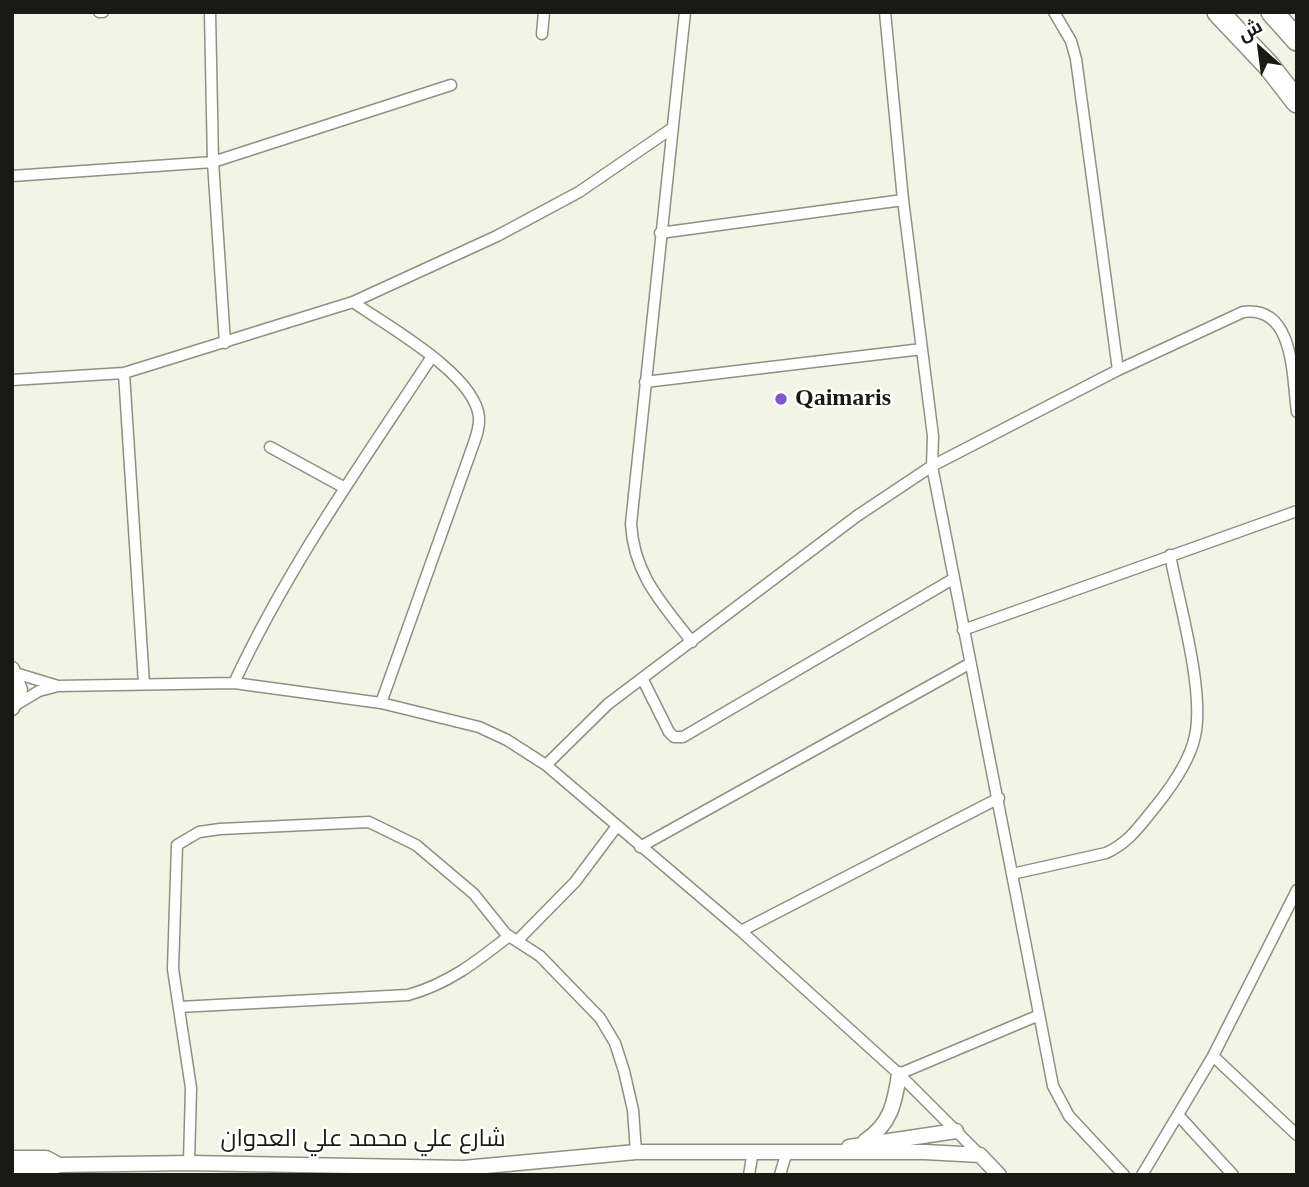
<!DOCTYPE html>
<html>
<head>
<meta charset="utf-8">
<style>
  body { margin:0 }
  #map { position:relative; width:1309px; height:1187px; overflow:hidden; background:#f2f5e5; font-family:"Times New Roman",Cairo,serif }
  canvas { display:block }
  .frame { position:absolute; inset:0; border:14px solid #191a14; pointer-events:none }
  .north { position:absolute; left:1225px; top:14px; width:70px; height:70px; -webkit-text-stroke:5px #fff; paint-order:stroke; rotate:332deg; font-size:19px; font-weight:700; line-height:28px; text-align:center; color:#191a14 }
  .north::after { content:''; display:block; margin:auto; width:24px; height:32px; background:#191a14; clip-path:polygon(50% 0,100% 100%,50% 72%,0 100%) }
</style>
</head>
<body>
<div id="map">
<canvas width="1309" height="1187"></canvas>
<div class="frame"></div>
<div class="north">ش</div>
</div>
<script>
const g = document.querySelector('canvas').getContext('2d');
g.lineJoin = 'round';
function strokePath(path, color, width, dash) { g.strokeStyle = color; g.lineWidth = width; g.lineCap = dash ? 'butt' : 'round'; g.setLineDash(dash || []); g.stroke(path); }
function write(font, color, halo, rows, align = 'center') {
  g.font = font + ' "Times New Roman",Cairo,serif'; g.lineWidth = 5; g.setLineDash([]); g.textBaseline = 'middle'; g.strokeStyle = halo; g.fillStyle = color; for (const [text, x, y, turn = 0] of rows) {
    g.save(); g.translate(x, y); g.rotate((+turn || 0) * Math.PI / 180); g.textAlign = isNaN(turn) ? turn : align; if (halo) g.strokeText(text, 0, 0); g.fillText(text, 0, 0); g.restore();
  }
}
const minor = new Path2D(`
  M 99,12 L 103,12
  M 210,12 L 213,162 L 225,343
  M 685,12 L 631,524 C 634,575 662,603 692,642
  M 885,12 L 903,200 L 933,436 L 932,466 L 1012,874
  M 1054,12 L 1071,41 L 1076,59 L 1118,370
  M 542,34 L 544,12
  M 12,176 L 213,162 L 451,85
  M 660,233 L 903,200
  M 353,302 C 387,326 475,374 479,417 C 480,430 474,442 470,454 L 381,703
  M 124,373 L 144,684
  M 12,380 L 124,373 L 353,302 L 497,236 L 579,192 L 671,129
  M 645,382 L 922,349
  M 270,447 L 345,488
  M 963,630 L 1297,511
  M 15,673 L 58,686
  M 643,680 L 669,732 L 674,737 L 683,737 L 953,579
  M 234,683 C 288,567 361,464 431,358
  M 14,706 L 39,691 L 58,686 L 234,683 L 381,703 L 479,727 L 507,740 L 546,765 L 741,931 L 899,1074 L 980,1155
  M 546,765 L 608,704 L 857,516 L 932,466 L 1118,370 L 1243,312 C 1295,305 1292,377 1297,412
  M 640,847 L 969,664
  M 741,931 L 999,798
  M 518,940 L 575,882 L 617,826
  M 179,1007 L 408,995 C 448,984 476,962 509,936
  M 1213,1056 L 1297,1135
  M 899,1074 L 1037,1016
  M 1179,1116 L 1233,1175
  M 189,1163 L 191,1088 L 173,969 L 177,845 L 199,832 L 220,829 L 369,822 L 416,845 L 474,894 L 506,934 L 540,956 L 600,1018 L 615,1043 L 624,1071 L 633,1110 L 636,1152
  M 749,1175 L 753,1151
  M 780,1175 L 787,1151
  M 1124,1175 L 1069,1116 L 1053,1086 L 1012,874 L 1106,853 C 1129,843 1141,824 1156,806 C 1172,786 1190,761 1195,736 C 1205,691 1179,603 1170,555
  M 1142,1175 L 1213,1056 L 1297,890`);
const tertiary = new Path2D(`
  M 12,669 L 20,690 L 12,708
  M 865,1141 C 891,1124 895,1102 899,1074
  M 849,1147 L 956,1131
  M 12,1158 L 46,1158 L 59,1165
  M 12,1171 L 44,1171 L 59,1165 L 189,1163 L 464,1168 L 636,1152 L 925,1152 L 980,1155 L 999,1175`);
const motorway = new Path2D(`
  M 1218,12 L 1269,66 L 1297,102
  M 1272,12 L 1297,40`);
strokePath(minor, '#8e9182', 13);
strokePath(tertiary, '#8e9182', 17);
strokePath(motorway, '#8e9182', 24);
strokePath(minor, '#fff', 10);
strokePath(tertiary, '#fff', 14);
strokePath(motorway, '#fff', 21);
for (const [x, y, r, color] of [
  [781,399,7,"#7e56cf"]
]) { const dot = new Path2D(); dot.arc(x, y, r, 0, 2 * Math.PI); g.fillStyle = color; g.fill(dot); strokePath(dot, '#fff', 2.5); }
write('bold 24px', '#191a14', '#fff', [
  ["Qaimaris",795,399]
], 'left');
write('24px', '#191a14', '#fff', [
  ["شارع علي محمد علي العدوان",363,1140]
]);
</script>
</body>
</html>
